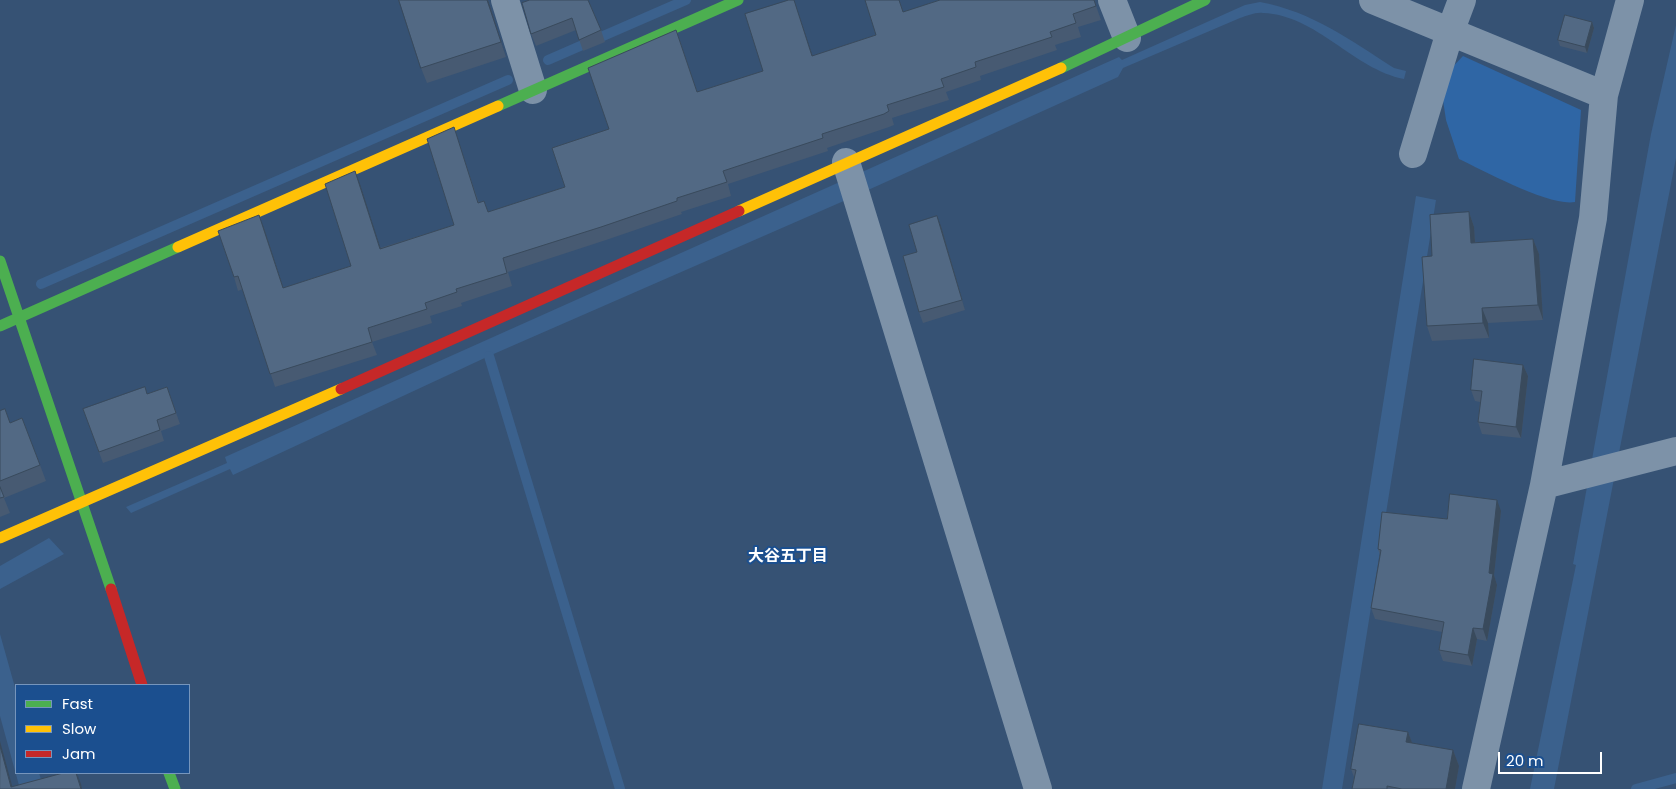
<!DOCTYPE html>
<html>
<head>
<meta charset="utf-8">
<style>
  body { margin:0 }
  #map { position:relative; width:1676px; height:789px; overflow:hidden; background:#365274; font-family:Poppins,sans-serif }
  canvas { display:block }
  .legend { position:absolute; left:15px; top:684px; width:175px; height:90px; box-sizing:border-box; background:#1b4f8f; border:1px solid #7695bc; margin:0; padding:6px 9px; list-style:none; font-size:15px; color:#fff }
  .legend li { display:flex; align-items:center; gap:10px; height:25px }
  .legend b { width:25px; border:1px solid #7695bc }
  .scale { position:absolute; left:1498px; top:752px; width:104px; height:22px; box-sizing:border-box; border:2px solid #fff; border-top:0; padding-left:6px; font-size:15px; line-height:18px; white-space:nowrap; color:#fff; -webkit-text-stroke:4px #1b4f8f; paint-order:stroke }
</style>
</head>
<body>
<div id="map">
<canvas width="1676" height="789"></canvas>
<ul class="legend">
<li><b style="height:6px;background:#4caf50"></b>Fast</li>
<li><b style="height:6px;background:#ffc107"></b>Slow</li>
<li><b style="height:6px;background:#c62828"></b>Jam</li>
</ul>
<div class="scale">20 m</div>
</div>
<script>
const g = document.querySelector('canvas').getContext('2d');
g.lineJoin = 'round';
function fillPath(path, color) { g.fillStyle = color; g.fill(path, 'evenodd'); }
function strokePath(path, color, width, dash) { g.strokeStyle = color; g.lineWidth = width; g.lineCap = dash ? 'butt' : 'round'; g.setLineDash(dash || []); g.stroke(path); }
function write(font, color, halo, rows, align = 'center') {
  g.font = font + ' Poppins,"Noto Sans JP",sans-serif'; g.lineWidth = 4; g.setLineDash([]); g.textBaseline = 'middle'; g.strokeStyle = halo; g.fillStyle = color; for (const [text, x, y, turn = 0] of rows) {
    g.save(); g.translate(x, y); g.rotate((+turn || 0) * Math.PI / 180); g.textAlign = isNaN(turn) ? turn : align; if (halo) g.strokeText(text, 0, 0); g.fillText(text, 0, 0); g.restore();
  }
}
fillPath(new Path2D(`
  M 1463,56 L 1581,110 L 1575,202 C 1551,207 1484,171 1459,159 L 1446,120 L 1440,80 Z`), '#2f66a5');
fillPath(new Path2D(`
  M 1260,2 C 1313,12 1350,40 1394,68 L 1406,71 L 1404,79 C 1353,69 1317,15 1263,13 C 1255,12 1247,16 1240,18 L 1123,68 L 1118,77 L 846,200 L 489,356 L 233,475 L 230,469 L 131,513 L 126,507 L 227,463 L 225,457 L 1119,57 L 1122,60 L 1245,5 Z
  M 1676,25 L 1676,158 L 1554,789 L 1530,789 L 1576,565 L 1573,564 L 1651,134 Z
  M 1416,196 L 1436,200 L 1342,789 L 1322,789 Z
  M 49,538 L 64,554 L 0,589 L 0,566 Z
  M 0,634 L 16,691 L 16,773 L 39,773 L 44,789 L 20,789 L 0,716 Z`), '#3b618d');
strokePath(new Path2D(`
  M 548,60 L 686,0
  M 41,284 L 508,80
  M 489,356 L 620,789
  M 1636,789 L 1676,778`), '#3b618d', 10);
strokePath(new Path2D(`
  M 505,0 L 533,90
  M 1112,0 L 1127,38
  M 1373,0 L 1604,95
  M 1413,154 L 1450,32 L 1462,0
  M 846,162 L 1038,789
  M 1544,485 L 1676,451
  M 1476,789 L 1544,485 L 1593,218 L 1604,95 L 1630,0`), '#7d92a8', 28);
strokePath(new Path2D(`
  M 1061,68 L 1205,0
  M 498,106 L 738,0
  M 0,261 L 111,589
  M 0,326 L 178,247
  M 169,773 L 175,789`), '#4caf50', 11);
strokePath(new Path2D(`
  M 739,211 L 1061,68
  M 178,247 L 498,106
  M 0,538 L 341,389`), '#ffc107', 11);
strokePath(new Path2D(`
  M 341,389 L 739,211
  M 111,589 L 142,685`), '#c62828', 11);
fillPath(new Path2D(`
  M 488,0 L 506,57 L 427,83 L 421,68 Z
  M 530,0 L 601,30 L 605,42 L 583,51 L 576,30 L 536,46 L 531,34 Z
  M 940,0 L 1094,0 L 1101,20 L 1078,27 L 1081,37 L 1055,45 L 1057,50 L 980,76 L 981,80 L 946,92 L 949,100 L 892,118 L 894,125 L 889,127 L 827,148 L 828,151 L 728,184 L 731,196 L 681,212 L 682,214 L 606,240 L 508,272 L 512,286 L 461,303 L 462,306 L 430,316 L 432,323 L 372,342 L 377,355 L 275,387 L 243,289 L 238,291 L 234,277 L 264,228 L 283,288 L 351,266 L 355,171 L 380,248 L 454,225 L 458,141 L 479,203 L 488,212 L 565,187 L 609,129 L 676,30 L 697,92 L 763,71 L 798,12 L 812,56 L 876,35 L 903,12 Z
  M 1592,22 L 1594,28 L 1587,53 L 1560,46 L 1558,40 Z
  M 1469,212 L 1474,227 L 1475,243 L 1533,239 L 1539,254 L 1543,320 L 1488,323 L 1489,338 L 1432,341 L 1427,326 L 1432,256 Z
  M 941,226 L 965,310 L 923,323 L 919,312 L 917,252 Z
  M 1523,365 L 1528,376 L 1521,438 L 1482,434 L 1478,422 L 1480,402 L 1475,401 L 1471,390 Z
  M 167,387 L 180,424 L 161,431 L 164,441 L 103,463 L 83,409 L 147,394 Z
  M 0,411 L 10,423 L 40,465 L 46,481 L 4,498 L 10,513 L 0,517 Z
  M 1501,511 L 1494,575 L 1497,585 L 1487,641 L 1477,639 L 1472,666 L 1443,661 L 1439,650 L 1442,632 L 1375,619 L 1371,608 L 1380,555 L 1378,549 L 1447,519 Z
  M 1408,732 L 1412,743 L 1453,750 L 1459,766 L 1455,789 L 1352,789 L 1354,777 L 1351,769 Z`), '#475a72');
fillPath(new Path2D(`
  M 487,0 L 488,0 L 506,57 Z
  M 794,0 L 817,69 L 812,56 Z
  M 1592,22 L 1594,28 L 1587,53 L 1585,47 Z
  M 355,171 L 360,184 L 385,262 L 380,249 Z
  M 1469,212 L 1474,227 L 1476,258 L 1471,243 Z
  M 259,215 L 264,228 L 288,302 L 283,288 Z
  M 937,216 L 941,226 L 965,310 L 962,300 Z
  M 1533,239 L 1539,254 L 1543,320 L 1538,305 Z
  M 1482,308 L 1488,323 L 1489,338 L 1483,323 Z
  M 1523,365 L 1528,376 L 1521,438 L 1516,427 Z
  M 1497,500 L 1501,511 L 1494,575 L 1497,585 L 1487,641 L 1483,629 Z
  M 1473,628 L 1477,639 L 1472,666 L 1468,655 Z
  M 1408,732 L 1414,748 L 1406,742 Z
  M 0,741 L 13,789 L 12,789 L 0,746 Z
  M 1453,750 L 1459,766 L 1455,789 L 1446,789 Z
  M 77,773 L 81,784 L 82,789 L 81,789 Z`), '#394a5c');
const building = new Path2D(`
  M 399,0 L 487,0 L 501,42 L 421,68 Z
  M 530,0 L 588,0 L 601,30 L 579,40 L 572,18 L 531,34 L 522,3 Z
  M 789,0 L 794,0 L 812,56 L 876,35 L 865,0 L 899,0 L 903,12 L 940,0 L 1094,0 L 1096,6 L 1073,14 L 1076,23 L 1050,32 L 1052,37 L 975,62 L 976,67 L 941,79 L 944,87 L 887,105 L 889,111 L 884,114 L 822,134 L 823,138 L 723,171 L 727,182 L 677,198 L 677,201 L 601,227 L 503,258 L 507,273 L 456,289 L 457,292 L 425,303 L 427,309 L 368,328 L 372,342 L 270,374 L 238,276 L 234,277 L 218,231 L 259,215 L 283,288 L 351,266 L 325,184 L 355,171 L 380,249 L 454,225 L 427,139 L 454,127 L 478,203 L 484,201 L 488,212 L 565,187 L 552,148 L 609,129 L 588,68 L 676,30 L 697,92 L 763,71 L 745,14 Z
  M 1565,15 L 1592,22 L 1585,47 L 1558,40 Z
  M 1469,212 L 1471,243 L 1533,239 L 1538,305 L 1482,308 L 1483,323 L 1427,326 L 1422,257 L 1432,256 L 1430,215 Z
  M 937,216 L 962,300 L 919,312 L 903,256 L 917,252 L 909,225 Z
  M 1474,359 L 1523,365 L 1516,427 L 1478,422 L 1482,391 L 1471,390 Z
  M 145,387 L 147,394 L 167,387 L 176,413 L 157,420 L 160,430 L 99,452 L 83,409 Z
  M 5,409 L 10,423 L 22,418 L 40,465 L 0,481 L 0,411 Z
  M 0,487 L 4,497 L 0,498 Z
  M 1450,494 L 1497,500 L 1489,573 L 1493,574 L 1483,629 L 1473,628 L 1468,655 L 1439,650 L 1444,622 L 1371,608 L 1381,550 L 1378,549 L 1382,512 L 1447,519 Z
  M 1359,724 L 1408,732 L 1406,742 L 1453,750 L 1446,789 L 1402,789 L 1387,786 L 1387,789 L 1352,789 L 1356,770 L 1351,769 Z
  M 0,746 L 11,787 L 63,773 L 76,773 L 81,789 L 0,789 Z`);
fillPath(building, '#526984');
strokePath(building, '#394a5c', 1);
write('bold 16px', '#fff', '#1b4f8f', [
  ["大谷五丁目",788,557]
]);
</script>
</body>
</html>
